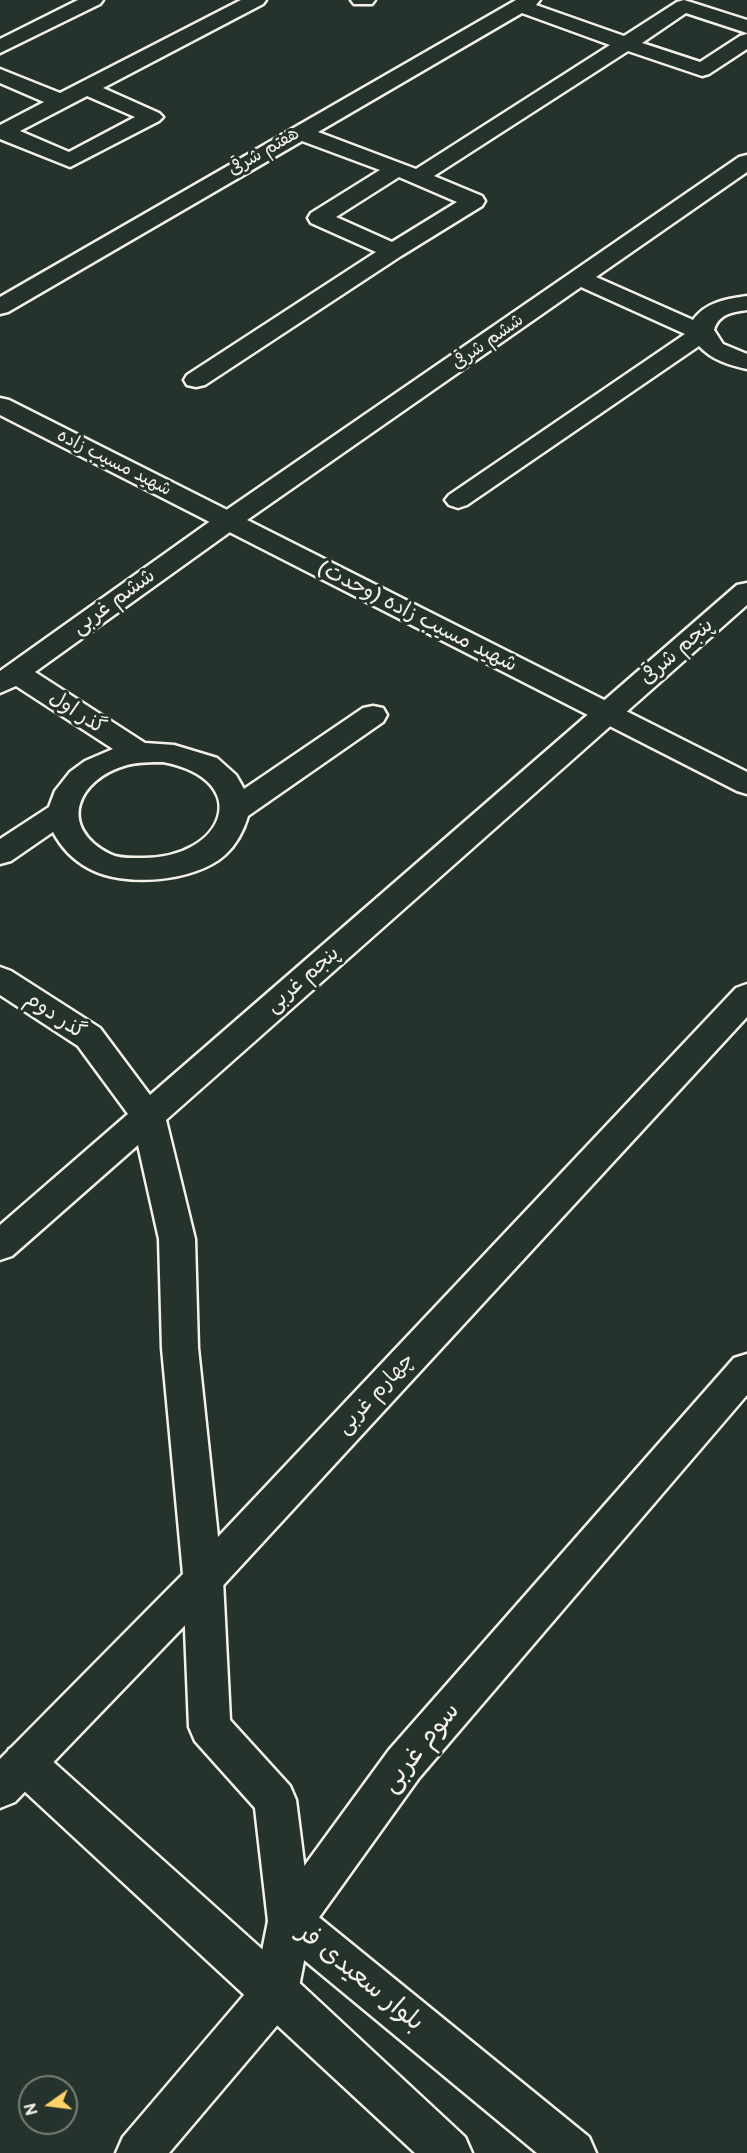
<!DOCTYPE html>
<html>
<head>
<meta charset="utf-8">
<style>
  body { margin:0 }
  #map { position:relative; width:747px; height:2153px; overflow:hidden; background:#26332d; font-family:"Balsamiq Sans",sans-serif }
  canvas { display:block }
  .north { position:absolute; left:18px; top:2075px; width:60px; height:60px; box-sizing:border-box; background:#26332d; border:2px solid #787f78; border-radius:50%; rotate:256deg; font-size:16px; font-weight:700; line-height:24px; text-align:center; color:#f4f1e8 }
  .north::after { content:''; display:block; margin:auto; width:21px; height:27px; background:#ffd166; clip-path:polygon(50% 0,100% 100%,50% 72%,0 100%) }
</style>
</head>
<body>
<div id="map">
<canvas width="747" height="2153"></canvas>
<div class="north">N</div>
</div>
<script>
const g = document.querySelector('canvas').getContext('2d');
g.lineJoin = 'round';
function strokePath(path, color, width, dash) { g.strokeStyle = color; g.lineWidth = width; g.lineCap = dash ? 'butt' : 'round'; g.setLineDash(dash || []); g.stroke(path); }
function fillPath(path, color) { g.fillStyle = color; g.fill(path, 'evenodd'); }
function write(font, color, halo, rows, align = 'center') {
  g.font = font + ' "Balsamiq Sans","Playpen Sans Arabic",sans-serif'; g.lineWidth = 6; g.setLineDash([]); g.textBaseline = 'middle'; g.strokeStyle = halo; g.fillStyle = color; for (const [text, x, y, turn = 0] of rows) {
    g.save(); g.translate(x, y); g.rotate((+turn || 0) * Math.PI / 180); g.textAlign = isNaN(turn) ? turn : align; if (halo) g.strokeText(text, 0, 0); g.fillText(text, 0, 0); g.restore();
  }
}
const street = new Path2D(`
  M 78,0 L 103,0 L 100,4 L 0,53 L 0,39 Z
  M 241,0 L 266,0 L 263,4 L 103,88 L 159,113 L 163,117 L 159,121 L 70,167 L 0,139 L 0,125 L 44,102 L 0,83 L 0,69 L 60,93 ZM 87,96 L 135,117 L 69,152 L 20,131 Z
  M 351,0 L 375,0 L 372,4 L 354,4 Z
  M 516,0 L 540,0 L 536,5 L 624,36 L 677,2 L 684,0 L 747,20 L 747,33 L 686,13 L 642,43 L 700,62 L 740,36 L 747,34 L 747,49 L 709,74 L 702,76 L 628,51 L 434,176 L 482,196 L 485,201 L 482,206 L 401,256 L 205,385 L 196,387 L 187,385 L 184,380 L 187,375 L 376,252 L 311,223 L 308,218 L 311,213 L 380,170 L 302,141 L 8,312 L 0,314 L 0,297 ZM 522,13 L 610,45 L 416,169 L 318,132 ZM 399,177 L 457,202 L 392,242 L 336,217 Z
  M 747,155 L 747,172 L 596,277 L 693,320 C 706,302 726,299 747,296 L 747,310 C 733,312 718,314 714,330 L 723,344 L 747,354 L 747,369 C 729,365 712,360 699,346 L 467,505 L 458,508 L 449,505 L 445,500 L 449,495 L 685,334 L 581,287 L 237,527 L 35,672 L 145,743 L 174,745 L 217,758 L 236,775 L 244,789 L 363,708 L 373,706 L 383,708 L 387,715 L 383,722 L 248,816 C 244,830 236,845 225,855 C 195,882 123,888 88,868 C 73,860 61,847 53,832 L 11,861 L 0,864 L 0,839 L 49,807 L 55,791 L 70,772 L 85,761 L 113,749 L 16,686 L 0,693 L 0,671 L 219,515 L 739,157 ZM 163,762 C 256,780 224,859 142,858 C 132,858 120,859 110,854 C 57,827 77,779 127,765 C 138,762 151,762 163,762 Z
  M 747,583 L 747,605 L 166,1120 L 195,1239 L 198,1348 L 218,1537 L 736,988 L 747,984 L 747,1017 L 217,1592 L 15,1802 L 0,1808 L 0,1759 L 183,1574 L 162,1348 L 159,1239 L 138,1145 L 12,1256 L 0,1260 L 0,1225 L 128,1114 L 78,1046 L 0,995 L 0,967 L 11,971 L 100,1028 L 150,1095 L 737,585 Z
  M 747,1354 L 747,1395 L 419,1778 L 310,1930 L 298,1992 L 292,2008 L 169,2153 L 116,2153 L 123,2137 L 256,1981 L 268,1921 L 275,1906 L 389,1750 L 734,1358 Z`);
const secondary = new Path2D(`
  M 0,398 L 9,400 L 747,772 L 747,794 L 737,791 L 0,415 Z
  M 203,1562 L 217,1568 L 223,1580 L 230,1720 L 290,1786 L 296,1800 L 310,1910 L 589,2137 L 596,2153 L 537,2153 L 275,1936 L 268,1921 L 255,1808 L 195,1741 L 189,1727 L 183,1580 L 189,1568 Z
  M 24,1743 L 39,1749 L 292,1976 L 465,2137 L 472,2153 L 415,2153 L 9,1777 L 3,1763 L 9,1749 Z`);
strokePath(street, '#f4f1e8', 5);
strokePath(secondary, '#f4f1e8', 5);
fillPath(street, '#26332d');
fillPath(secondary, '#26332d');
write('18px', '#f4f1e8', '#26332d', [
  ["هفتم شرقی",264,152,-30],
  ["ششم شرقی",488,342,-35],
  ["شهید مسیب زاده",114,463,27]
]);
write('21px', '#f4f1e8', '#26332d', [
  ["ششم غربی",114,602,-36],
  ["شهید مسیب زاده (وحدت)",417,617,27],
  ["پنجم شرقی",677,652,-41],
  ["گذر اول",77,713,33],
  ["پنجم غربی",303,980,-41],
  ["گذر دوم",55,1016,34],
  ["چهارم غربی",376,1394,-47]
]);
write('26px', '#f4f1e8', '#26332d', [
  ["سوم غربی",421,1748,-51],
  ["بلوار سعیدی فر",360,1978,39]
]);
</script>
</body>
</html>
